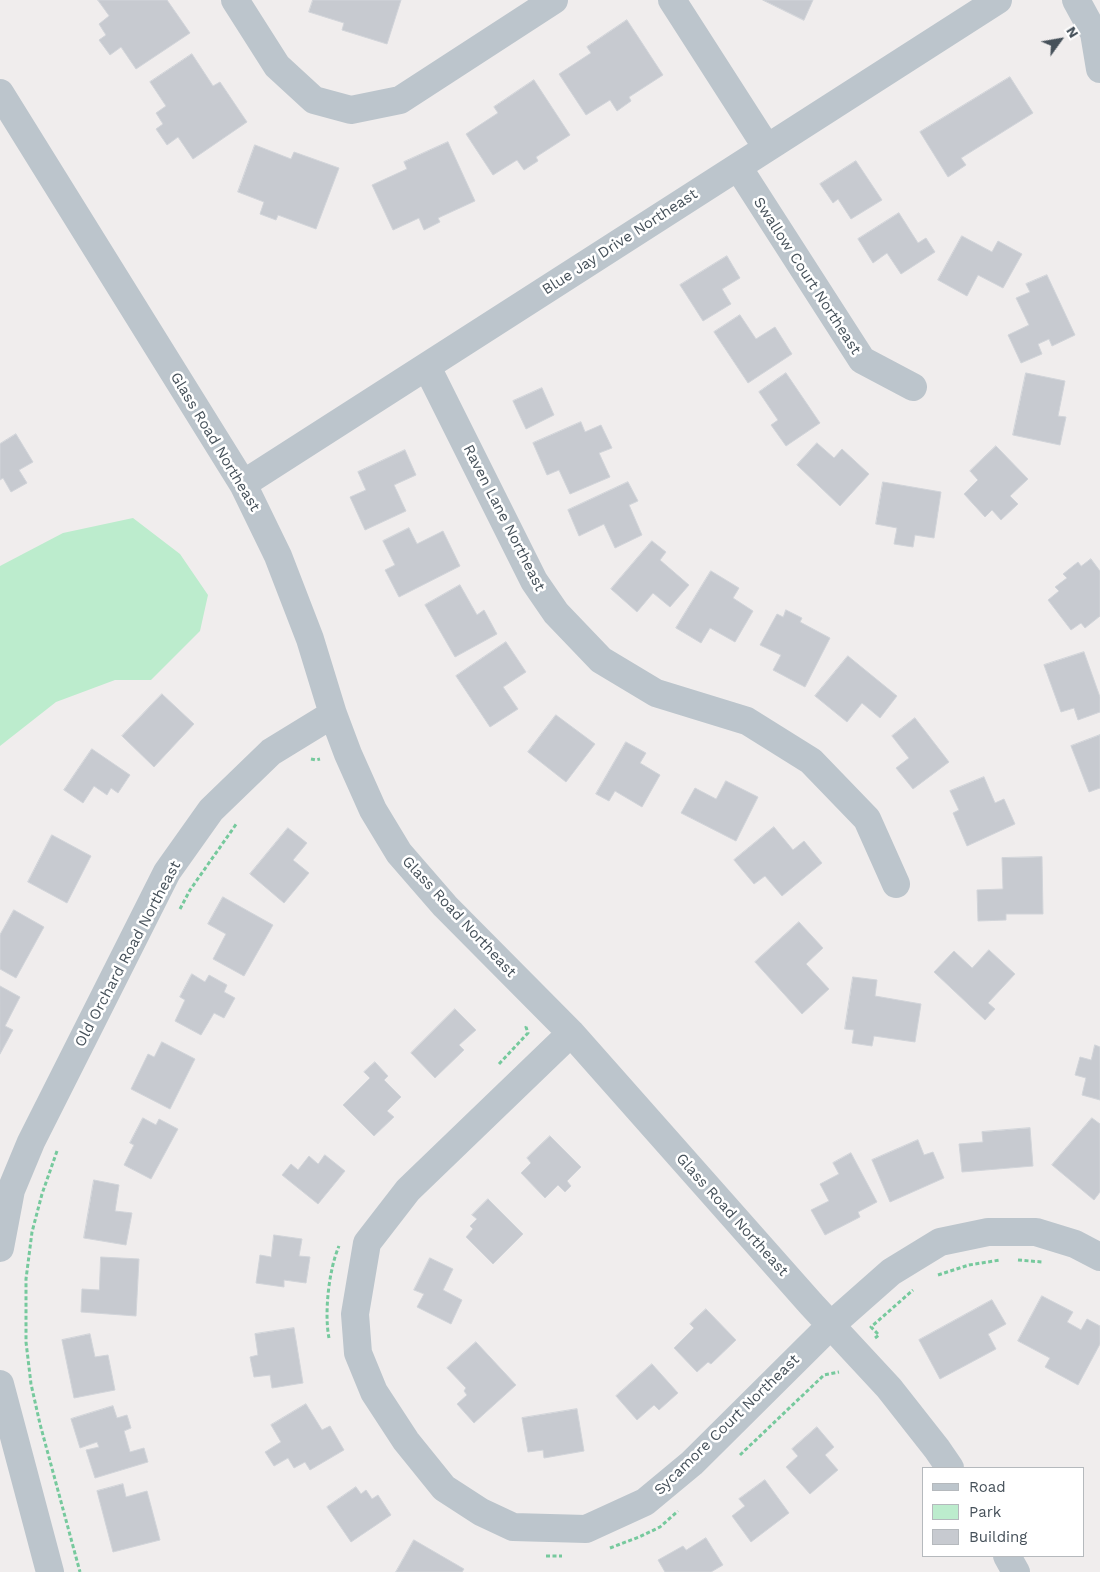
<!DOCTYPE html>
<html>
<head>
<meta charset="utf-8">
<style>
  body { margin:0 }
  #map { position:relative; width:1100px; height:1572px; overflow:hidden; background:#f0eded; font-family:"Work Sans",sans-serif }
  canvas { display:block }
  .legend { position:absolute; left:922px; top:1467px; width:162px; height:90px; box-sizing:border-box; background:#fff; border:1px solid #b5b9bd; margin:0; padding:6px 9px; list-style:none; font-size:15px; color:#46515a }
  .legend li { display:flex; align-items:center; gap:10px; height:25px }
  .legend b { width:25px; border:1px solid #b5b9bd }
  .north { position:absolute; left:1035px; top:15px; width:50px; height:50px; -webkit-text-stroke:4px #fff; paint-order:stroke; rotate:58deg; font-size:14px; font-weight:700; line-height:20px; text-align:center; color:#46515a }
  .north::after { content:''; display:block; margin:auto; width:18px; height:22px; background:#46515a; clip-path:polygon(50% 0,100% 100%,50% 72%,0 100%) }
</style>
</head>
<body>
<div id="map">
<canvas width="1100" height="1572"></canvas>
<ul class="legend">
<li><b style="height:6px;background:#bcc5cc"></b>Road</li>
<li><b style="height:14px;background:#bceccd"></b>Park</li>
<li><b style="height:14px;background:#c7cad0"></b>Building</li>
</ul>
<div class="north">N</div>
</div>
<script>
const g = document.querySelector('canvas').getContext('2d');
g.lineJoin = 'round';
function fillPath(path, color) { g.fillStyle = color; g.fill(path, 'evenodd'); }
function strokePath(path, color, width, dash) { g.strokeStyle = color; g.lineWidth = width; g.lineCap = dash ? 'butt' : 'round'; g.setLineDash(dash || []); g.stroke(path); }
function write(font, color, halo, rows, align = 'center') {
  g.font = font + ' "Work Sans",sans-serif'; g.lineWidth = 5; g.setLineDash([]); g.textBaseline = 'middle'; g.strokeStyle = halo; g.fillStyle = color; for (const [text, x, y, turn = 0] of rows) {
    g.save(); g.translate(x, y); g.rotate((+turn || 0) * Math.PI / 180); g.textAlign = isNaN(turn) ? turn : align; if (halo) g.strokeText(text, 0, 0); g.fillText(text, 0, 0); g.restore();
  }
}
fillPath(new Path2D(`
  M 133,518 L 180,554 L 208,595 L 200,631 L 151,680 L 115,680 L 56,702 L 0,746 L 0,566 L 63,533 Z`), '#bceccd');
const building = new Path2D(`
  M 98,0 L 167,0 L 190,33 L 136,69 L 121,47 L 110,55 L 99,40 L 106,35 L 99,24 L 109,16 Z
  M 313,0 L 401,0 L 387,44 L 342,30 L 344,23 L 309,12 Z
  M 763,0 L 813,0 L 804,20 Z
  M 627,20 L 663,75 L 629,97 L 631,101 L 617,111 L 610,100 L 586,115 L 559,74 L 591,53 L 587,47 Z
  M 192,54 L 213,86 L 220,82 L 247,122 L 193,159 L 178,137 L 167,145 L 156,129 L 163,124 L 156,113 L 166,106 L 150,82 Z
  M 1010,77 L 1033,113 L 961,158 L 966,165 L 948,177 L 920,132 Z
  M 534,80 L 570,135 L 536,157 L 538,161 L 524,170 L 517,160 L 493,175 L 466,134 L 498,113 L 494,107 Z
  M 448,142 L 475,201 L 438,218 L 440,222 L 424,230 L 419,218 L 393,230 L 372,185 L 407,169 L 404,162 Z
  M 255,145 L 291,159 L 294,152 L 339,168 L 316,229 L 278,215 L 276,220 L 260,214 L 264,202 L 238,192 Z
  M 856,161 L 882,200 L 851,219 L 838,199 L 833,203 L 820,184 Z
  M 899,213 L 918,243 L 926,238 L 935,252 L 901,274 L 887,253 L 873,263 L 858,239 Z
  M 962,236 L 992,252 L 998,241 L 1022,254 L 1003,288 L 978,275 L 967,296 L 938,280 Z
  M 727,256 L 740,278 L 722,289 L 731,304 L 703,321 L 680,285 Z
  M 1047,275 L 1075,335 L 1052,346 L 1049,339 L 1038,344 L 1042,354 L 1021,363 L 1008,335 L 1029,325 L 1016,298 L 1030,292 L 1026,284 Z
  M 740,315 L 756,339 L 775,327 L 792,354 L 748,383 L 714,332 Z
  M 786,373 L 820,423 L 786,446 L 771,425 L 778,420 L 759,392 Z
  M 1026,373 L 1065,381 L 1058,416 L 1066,417 L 1060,445 L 1013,435 Z
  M 542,388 L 554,415 L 526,429 L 513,401 Z
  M 581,422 L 585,432 L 601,425 L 612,448 L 599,453 L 610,477 L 570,494 L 559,470 L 547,475 L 533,443 Z
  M 16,434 L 33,462 L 19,470 L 27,483 L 11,492 L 3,478 L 0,480 L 0,444 Z
  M 817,443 L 834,458 L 842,449 L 869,474 L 840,506 L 797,465 Z
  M 996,446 L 1028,479 L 1010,496 L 1018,504 L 1001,520 L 992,510 L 985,517 L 964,494 L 978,480 L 970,471 Z
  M 405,450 L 416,475 L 394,485 L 406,511 L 365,530 L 350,497 L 366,490 L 358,472 Z
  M 628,482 L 638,501 L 629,505 L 642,535 L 615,548 L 604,524 L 579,536 L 568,510 Z
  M 883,482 L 941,492 L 934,538 L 915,535 L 913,547 L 894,544 L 897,528 L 876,524 Z
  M 409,528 L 417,544 L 443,531 L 460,566 L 399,597 L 385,570 L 395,565 L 383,541 Z
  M 652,541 L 666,552 L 660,560 L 689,585 L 670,607 L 653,593 L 637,612 L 611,589 Z
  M 1091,559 L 1100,571 L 1100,616 L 1085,628 L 1081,623 L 1071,630 L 1048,600 L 1059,591 L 1055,587 L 1067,578 L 1063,574 L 1078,562 L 1081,566 Z
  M 711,571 L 739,588 L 733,598 L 753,611 L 735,642 L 710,628 L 701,643 L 676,628 Z
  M 460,585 L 477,615 L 484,610 L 497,634 L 455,657 L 425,605 Z
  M 786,610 L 802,618 L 800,622 L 830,638 L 805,687 L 773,670 L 781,655 L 760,645 L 777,614 L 783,617 Z
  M 506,642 L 526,672 L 503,687 L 518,709 L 490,727 L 456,676 Z
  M 1084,652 L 1100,697 L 1100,712 L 1078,720 L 1074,708 L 1061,712 L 1044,665 Z
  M 848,656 L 897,696 L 880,718 L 862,703 L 847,722 L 815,696 Z
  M 162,694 L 194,724 L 154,767 L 122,736 Z
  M 556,715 L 595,744 L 566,782 L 528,752 Z
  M 915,718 L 949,762 L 913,789 L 896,768 L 909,758 L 892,736 Z
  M 1100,735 L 1100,788 L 1089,792 L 1071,746 Z
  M 626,742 L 646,753 L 640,763 L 660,775 L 642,807 L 615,791 L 609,801 L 596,794 Z
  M 92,749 L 130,775 L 118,793 L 111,788 L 107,795 L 94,786 L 83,803 L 64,790 Z
  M 984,777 L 995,803 L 1004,799 L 1015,824 L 967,846 L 953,813 L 959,810 L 950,791 Z
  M 726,781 L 758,797 L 736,841 L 681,813 L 695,788 L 716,799 Z
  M 774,827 L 793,850 L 804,841 L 822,863 L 782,896 L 765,876 L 754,884 L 734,860 Z
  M 288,828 L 307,843 L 293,860 L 309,873 L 284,903 L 250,874 Z
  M 52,835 L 91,856 L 67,903 L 28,882 Z
  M 1042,857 L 1043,914 L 1006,914 L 1006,920 L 978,921 L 977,890 L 1003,889 L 1002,858 Z
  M 223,897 L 273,925 L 244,976 L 213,959 L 226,934 L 208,924 Z
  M 14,910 L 44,927 L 16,978 L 0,969 L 0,935 Z
  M 799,922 L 823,948 L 806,964 L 829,989 L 802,1014 L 755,962 Z
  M 989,950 L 1015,974 L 988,1003 L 995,1009 L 985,1020 L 934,972 L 954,951 L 972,968 Z
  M 192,974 L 205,982 L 209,975 L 227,985 L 224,992 L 235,998 L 224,1018 L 214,1013 L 201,1035 L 175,1021 L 185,1000 L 180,997 Z
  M 853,977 L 877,980 L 875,996 L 921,1004 L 915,1042 L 874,1036 L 872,1046 L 852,1043 L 854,1030 L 845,1029 Z
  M 0,986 L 20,997 L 5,1026 L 13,1030 L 0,1054 Z
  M 455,1009 L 476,1030 L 459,1045 L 464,1050 L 435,1078 L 411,1053 Z
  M 162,1042 L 195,1059 L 170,1109 L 131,1089 L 148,1054 L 154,1057 Z
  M 1095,1045 L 1100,1047 L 1100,1100 L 1082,1095 L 1086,1078 L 1075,1075 L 1080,1057 L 1091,1060 Z
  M 375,1062 L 388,1076 L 384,1080 L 401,1097 L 387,1111 L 394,1117 L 374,1136 L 343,1105 L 370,1078 L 364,1072 Z
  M 143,1118 L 156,1125 L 159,1119 L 178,1129 L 151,1179 L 124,1165 L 134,1145 L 130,1143 Z
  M 1092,1118 L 1100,1124 L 1100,1192 L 1094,1200 L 1052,1165 Z
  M 1030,1128 L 1033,1166 L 962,1172 L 959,1144 L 983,1142 L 982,1132 Z
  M 550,1136 L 581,1167 L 567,1181 L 571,1186 L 565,1192 L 558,1185 L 545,1198 L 521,1173 L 531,1163 L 527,1158 Z
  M 918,1140 L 924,1155 L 933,1152 L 944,1178 L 890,1202 L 872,1160 Z
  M 851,1153 L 877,1202 L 858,1212 L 860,1217 L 825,1235 L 811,1210 L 829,1201 L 820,1184 L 839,1174 L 833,1163 Z
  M 325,1155 L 345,1171 L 318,1204 L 282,1175 L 291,1164 L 298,1170 L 309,1156 L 318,1164 Z
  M 94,1180 L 119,1185 L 115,1211 L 132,1213 L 126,1245 L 84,1238 Z
  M 488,1199 L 523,1234 L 493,1264 L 466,1237 L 473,1229 L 470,1226 L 477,1219 L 472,1215 Z
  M 274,1235 L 302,1239 L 299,1256 L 310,1257 L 306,1283 L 284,1280 L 284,1287 L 256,1283 L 260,1255 L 271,1257 Z
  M 101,1257 L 139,1259 L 136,1316 L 81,1312 L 82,1289 L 99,1290 Z
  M 430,1258 L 453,1269 L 443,1290 L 462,1300 L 451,1324 L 417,1307 L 424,1294 L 414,1290 Z
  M 1042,1296 L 1073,1312 L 1067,1322 L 1081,1330 L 1087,1319 L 1100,1326 L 1100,1344 L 1078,1385 L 1045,1367 L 1050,1358 L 1018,1341 Z
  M 992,1300 L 1006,1324 L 988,1334 L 996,1349 L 940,1379 L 919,1340 Z
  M 706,1309 L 736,1340 L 711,1364 L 708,1362 L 697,1372 L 674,1348 L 694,1328 L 690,1324 Z
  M 294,1328 L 303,1383 L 272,1388 L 270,1375 L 254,1377 L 250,1357 L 258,1355 L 255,1334 Z
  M 90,1334 L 95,1357 L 108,1355 L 115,1390 L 74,1398 L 62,1340 Z
  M 476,1342 L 516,1385 L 474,1423 L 457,1404 L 467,1395 L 464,1391 L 466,1388 L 447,1368 Z
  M 652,1364 L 678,1393 L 659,1410 L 654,1405 L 637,1420 L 616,1396 Z
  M 306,1404 L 322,1430 L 330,1426 L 344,1450 L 310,1470 L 305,1462 L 294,1468 L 288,1458 L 274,1466 L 265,1452 L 281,1442 L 271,1425 Z
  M 113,1406 L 117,1418 L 127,1415 L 131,1428 L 124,1431 L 130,1452 L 144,1448 L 148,1462 L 95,1478 L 86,1450 L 99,1447 L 97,1442 L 80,1448 L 71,1419 Z
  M 577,1409 L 584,1451 L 544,1458 L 543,1450 L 528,1452 L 522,1418 Z
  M 817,1427 L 834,1447 L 825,1455 L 838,1470 L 810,1494 L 786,1467 L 798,1456 L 792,1449 Z
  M 765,1480 L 789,1513 L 751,1542 L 732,1516 L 745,1506 L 739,1499 Z
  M 123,1484 L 126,1497 L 147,1491 L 160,1540 L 113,1552 L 97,1491 Z
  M 356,1487 L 361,1494 L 366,1490 L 372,1499 L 378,1495 L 391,1515 L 351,1542 L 327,1507 Z
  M 706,1538 L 723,1565 L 711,1572 L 665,1572 L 658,1560 L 683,1546 L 686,1550 Z
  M 414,1540 L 464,1569 L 462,1572 L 396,1572 Z`);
fillPath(building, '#c7cad0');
strokePath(building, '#d1d4d9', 1);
strokePath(new Path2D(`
  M 311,759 L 316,760 L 320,759
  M 180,909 L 190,890 L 237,823
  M 499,1064 L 528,1033 L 526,1027 L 527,1025
  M 57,1151 L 42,1194 L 32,1232 L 26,1279 L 26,1342 L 31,1384 L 40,1424 L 80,1572
  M 1018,1260 L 1042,1262
  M 938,1275 L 969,1265 L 1000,1260
  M 329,1338 C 324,1313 329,1269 339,1246
  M 875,1338 L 879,1335 L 871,1327 L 913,1290
  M 740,1455 L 824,1375 L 839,1372
  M 610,1548 L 639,1537 L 660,1527 L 678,1511
  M 546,1556 L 562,1556`), '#76c99d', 3, [4, 2.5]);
strokePath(new Path2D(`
  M 235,0 L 277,66 L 314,100 L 351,110 L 400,100 L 554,0
  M 672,0 L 767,148
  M 1076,0 L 1094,33 L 1100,69
  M 0,93 L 243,484 L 278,556 L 310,639 L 333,714 L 348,754 L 373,810 L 399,853 L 445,906 L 571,1033 L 811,1304 L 889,1388 L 937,1449 L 950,1468
  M 738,167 L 862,360 L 913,387
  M 427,367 L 534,581 L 556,613 L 601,660 L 656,693 L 747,721 L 811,761 L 867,819 L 896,884
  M 243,484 L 998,0
  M 571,1033 L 408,1190 L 367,1243 L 355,1314 L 358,1353 L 374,1392 L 406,1441 L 444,1488 L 481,1512 L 513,1527 L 586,1529 L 645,1502 L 692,1463 L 831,1325 L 891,1272 L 940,1242 L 988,1232 L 1036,1232 L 1075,1244 L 1100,1257
  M 0,1248 L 11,1190 L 31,1142 L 167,872 L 211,810 L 271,752 L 333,714
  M 0,1384 L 50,1572
  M 1007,1556 L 1016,1572`), '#bcc5cc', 28);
write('15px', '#46515a', '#fff', [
  ["Blue Jay Drive Northeast",620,242,-33],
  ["Swallow Court Northeast",807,276,57],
  ["Glass Road Northeast",215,442,59],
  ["Raven Lane Northeast",504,518,63],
  ["Glass Road Northeast",459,917,47],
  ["Old Orchard Road Northeast",128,954,-62],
  ["Glass Road Northeast",732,1215,48],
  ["Sycamore Court Northeast",727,1425,-44]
]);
</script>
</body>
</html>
